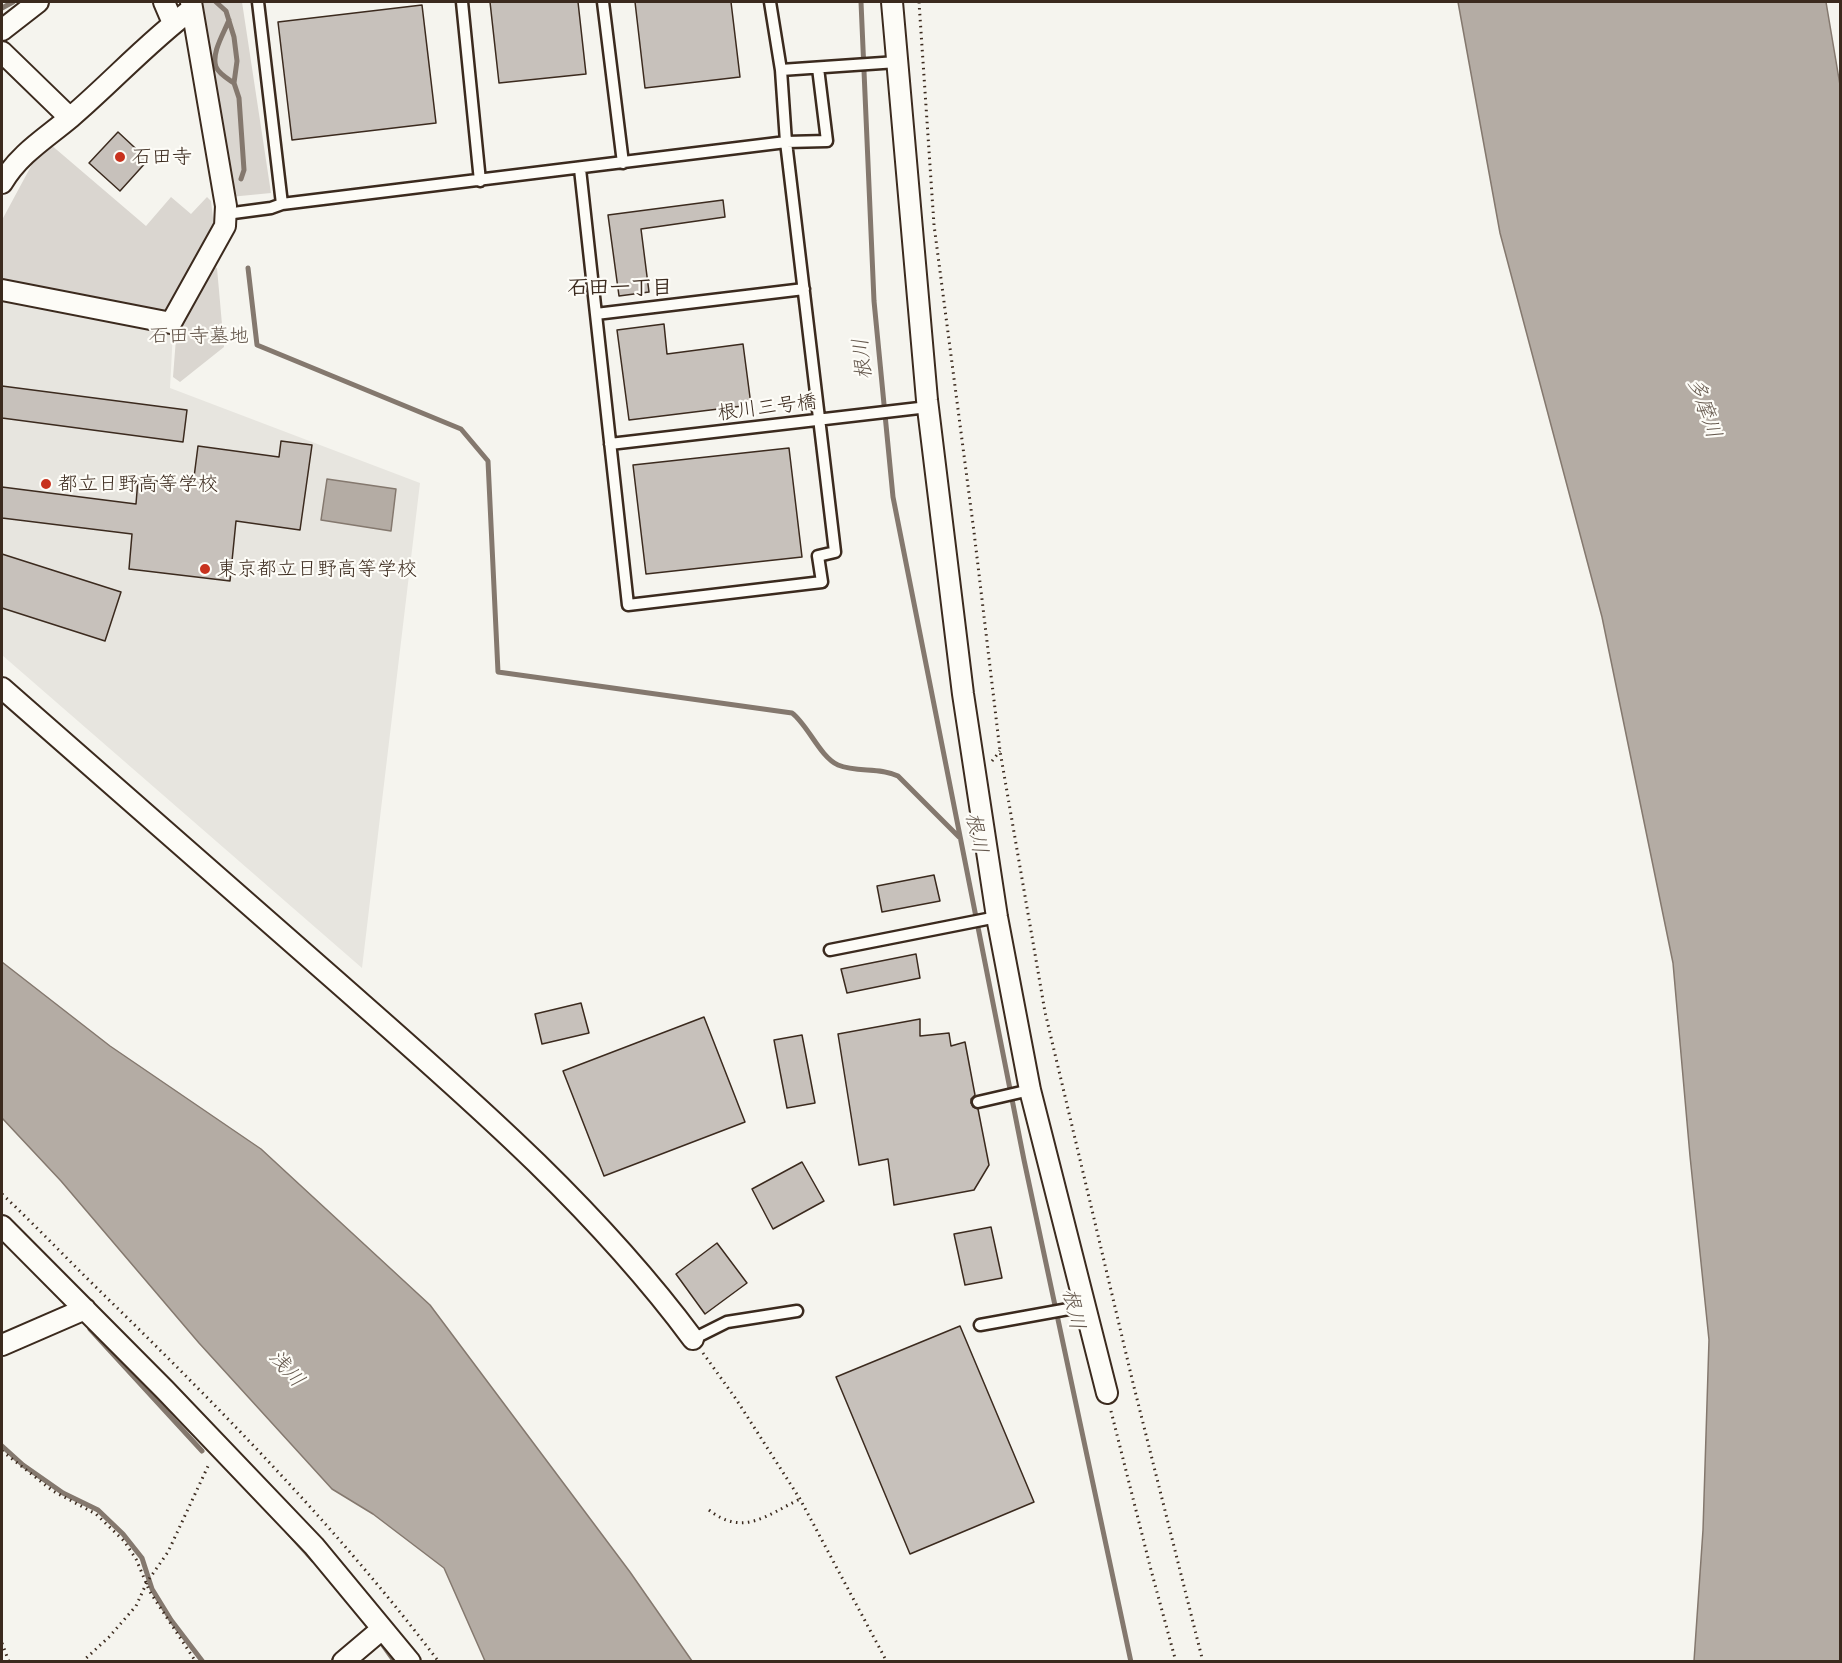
<!DOCTYPE html>
<html>
<head>
<meta charset="utf-8">
<style>
  body { margin:0 }
  #map { position:relative; width:1842px; height:1663px; overflow:hidden; background:#f5f4ee; font-family:"Playpen Sans",sans-serif }
  canvas { display:block }
  .frame { position:absolute; inset:0; border:3px solid #3b2a1e; pointer-events:none }
</style>
</head>
<body>
<div id="map">
<canvas width="1842" height="1663"></canvas>
<div class="frame"></div>
</div>
<script>
const g = document.querySelector('canvas').getContext('2d');
g.lineJoin = 'round';
function fillPath(path, color) { g.fillStyle = color; g.fill(path, 'evenodd'); }
function strokePath(path, color, width, dash) { g.strokeStyle = color; g.lineWidth = width; g.lineCap = dash ? 'butt' : 'round'; g.setLineDash(dash || []); g.stroke(path); }
function write(font, color, halo, rows, align = 'center') {
  g.font = font + ' "Playpen Sans","Klee One",sans-serif'; g.lineWidth = 4.5; g.setLineDash([]); g.textBaseline = 'middle'; g.strokeStyle = halo; g.fillStyle = color; for (const [text, x, y, turn = 0] of rows) {
    g.save(); g.translate(x, y); g.rotate((+turn || 0) * Math.PI / 180); g.textAlign = isNaN(turn) ? turn : align; if (halo) g.strokeText(text, 0, 0); g.fillText(text, 0, 0); g.restore();
  }
}
fillPath(new Path2D(`
  M 2,301 L 173,332 L 170,388 L 420,483 L 362,968 L 2,655 Z`), '#e7e5df');
fillPath(new Path2D(`
  M 203,2 L 242,2 L 271,193 L 230,197 Z
  M 50,144 L 146,226 L 171,197 L 191,214 L 207,197 L 211,201 L 214,226 L 167,310 L 158,314 L 2,286 L 2,220 L 37,155 Z
  M 210,266 L 217,268 L 224,347 L 180,382 L 173,377 L 177,325 Z`), '#dad6d0');
const water = new Path2D(`
  M 1458,2 L 1826,2 L 1840,85 L 1840,1661 L 1694,1661 L 1703,1530 L 1709,1340 L 1690,1156 L 1673,963 L 1602,617 L 1500,233 Z
  M 327,479 L 396,489 L 391,531 L 321,520 Z
  M 2,962 L 110,1046 L 261,1149 L 430,1305 L 630,1572 L 692,1661 L 485,1661 L 444,1568 L 373,1514 L 332,1489 L 199,1343 L 61,1181 L 2,1118 Z`);
fillPath(water, '#b4aca4');
strokePath(water, '#84786e', 1.5);
strokePath(new Path2D(`
  M 216,2 L 226,11 L 234,37 L 237,61 L 234,83 L 239,98 L 244,170 L 241,179
  M 861,2 L 874,301 L 893,497 L 1024,1160 L 1131,1662
  M 2,8 L 13,2
  M 229,20 C 224,33 211,53 216,67 C 219,74 228,79 234,83
  M 248,268 L 257,345 L 461,429 L 488,461 L 498,672 L 792,713 C 808,725 820,757 838,765 C 857,773 879,767 898,776 L 959,837
  M 90,1329 L 202,1451
  M 2,1446 L 23,1465 L 63,1493 L 98,1510 L 123,1534 L 142,1558 L 152,1589 L 171,1620 L 203,1662
  M 287,1531 L 313,1560
  M 380,1641 L 395,1662`), '#84786e', 5);
const building = new Path2D(`
  M 490,2 L 578,2 L 586,74 L 499,83 Z
  M 635,2 L 731,2 L 740,77 L 645,88 Z
  M 422,5 L 436,123 L 292,140 L 278,22 Z
  M 118,132 L 148,160 L 120,191 L 89,163 Z
  M 723,200 L 725,217 L 641,229 L 649,292 L 619,296 L 608,215 Z
  M 664,324 L 667,354 L 743,344 L 751,405 L 629,420 L 617,330 Z
  M 2,386 L 187,410 L 183,442 L 2,418 Z
  M 281,441 L 312,445 L 300,530 L 236,521 L 230,581 L 129,569 L 132,534 L 2,518 L 2,487 L 136,504 L 138,479 L 193,485 L 198,446 L 279,457 Z
  M 789,448 L 802,557 L 646,574 L 633,465 Z
  M 2,554 L 121,592 L 105,641 L 2,608 Z
  M 934,875 L 940,901 L 882,912 L 877,886 Z
  M 916,954 L 920,978 L 847,993 L 841,969 Z
  M 581,1003 L 589,1033 L 542,1044 L 535,1014 Z
  M 704,1017 L 745,1122 L 604,1176 L 563,1071 Z
  M 920,1019 L 920,1036 L 949,1033 L 951,1046 L 965,1042 L 975,1095 L 971,1099 L 971,1103 L 973,1107 L 978,1109 L 989,1165 L 974,1190 L 894,1205 L 888,1159 L 859,1165 L 838,1034 Z
  M 802,1035 L 815,1103 L 787,1108 L 774,1040 Z
  M 802,1162 L 824,1201 L 773,1229 L 752,1189 Z
  M 991,1227 L 1002,1278 L 965,1285 L 954,1234 Z
  M 717,1243 L 747,1283 L 705,1314 L 676,1274 Z
  M 960,1326 L 1034,1502 L 910,1554 L 836,1377 Z`);
fillPath(building, '#c7c1bb');
strokePath(building, '#3b2a1e', 1.5);
const lane = new Path2D(`
  M 258,2 L 282,204 L 786,142 L 827,141 L 818,68
  M 462,2 L 480,181
  M 603,2 L 623,163
  M 770,2 L 781,70
  M 580,169 L 628,605 L 822,582 L 818,556 L 835,552 L 786,142 L 781,70 L 897,62
  M 226,214 L 271,208 L 282,204
  M 596,314 L 804,289
  M 610,444 L 928,407
  M 830,950 L 997,917
  M 978,1102 L 1030,1090
  M 980,1325 L 1074,1308 L 1085,1309
  M 693,1339 L 727,1322 L 797,1311`);
const street = new Path2D(`
  M 164,2 L 173,23
  M 892,2 L 927,400 L 963,694 L 997,917 L 1030,1090 L 1107,1393
  M 2,30 L 38,2
  M 2,52 L 70,118
  M 2,183 C 19,154 46,138 71,117 C 112,82 149,41 192,9
  M 2,290 L 171,323 L 225,226 L 226,206 L 191,2
  M 2,688 C 114,785 224,884 336,981 C 463,1093 592,1203 693,1339
  M 2,1226 L 165,1390 L 314,1546 L 410,1662
  M 2,1345 L 85,1309
  M 343,1662 L 382,1629`);
strokePath(lane, '#3b2a1e', 15);
strokePath(street, '#3b2a1e', 24);
strokePath(new Path2D(`
  M 919,2 L 934,225 L 974,532 L 1000,751 L 1045,1012 L 1133,1383 L 1203,1662
  M 992,761 L 1000,751
  M 2,1194 C 37,1227 70,1262 105,1296 C 223,1411 339,1530 439,1662
  M 703,1353 L 736,1399 L 800,1499 L 887,1662
  M 1111,1411 L 1151,1570 L 1176,1662
  M 2,1451 L 53,1491 L 96,1514 L 124,1541 L 136,1559 L 150,1592 L 196,1662
  M 709,1510 C 743,1537 767,1515 800,1499
  M 2,1643 L 9,1662
  M 82,1662 L 109,1637 L 136,1606 L 147,1582 L 168,1552 L 209,1464`), '#3b2a1e', 3, [1.5, 4.5]);
strokePath(lane, '#fdfcf7', 10);
strokePath(street, '#fdfcf7', 20);
for (const [x, y, r, color] of [
  [120,157,6,"#c8321e"],
  [46,484,6,"#c8321e"],
  [205,569,6,"#c8321e"]
]) { const dot = new Path2D(); dot.arc(x, y, r, 0, 2 * Math.PI); g.fillStyle = color; g.fill(dot); strokePath(dot, '#fdfcf7', 2); }
write('20px', '#3b2a1e', '#fdfcf7', [
  ["石田寺",132,157],
  ["都立日野高等学校",58,484],
  ["東京都立日野高等学校",217,569]
], 'left');
write('20px', '#63554a', '#fdfcf7', [
  ["石田寺墓地",199,336]
]);
write('20px', '#3b2a1e', '#fdfcf7', [
  ["根川三号橋",767,408,-7]
]);
write('bold 21px', '#3b2a1e', '#fdfcf7', [
  ["石田一丁目",620,288]
]);
write('italic 21px', '#65584d', '#fdfcf7', [
  ["根川",863,359,-96],
  ["多摩川",1704,408,71],
  ["根川",976,833,79],
  ["根川",1073,1309,78],
  ["浅川",286,1369,48]
]);
</script>
</body>
</html>
